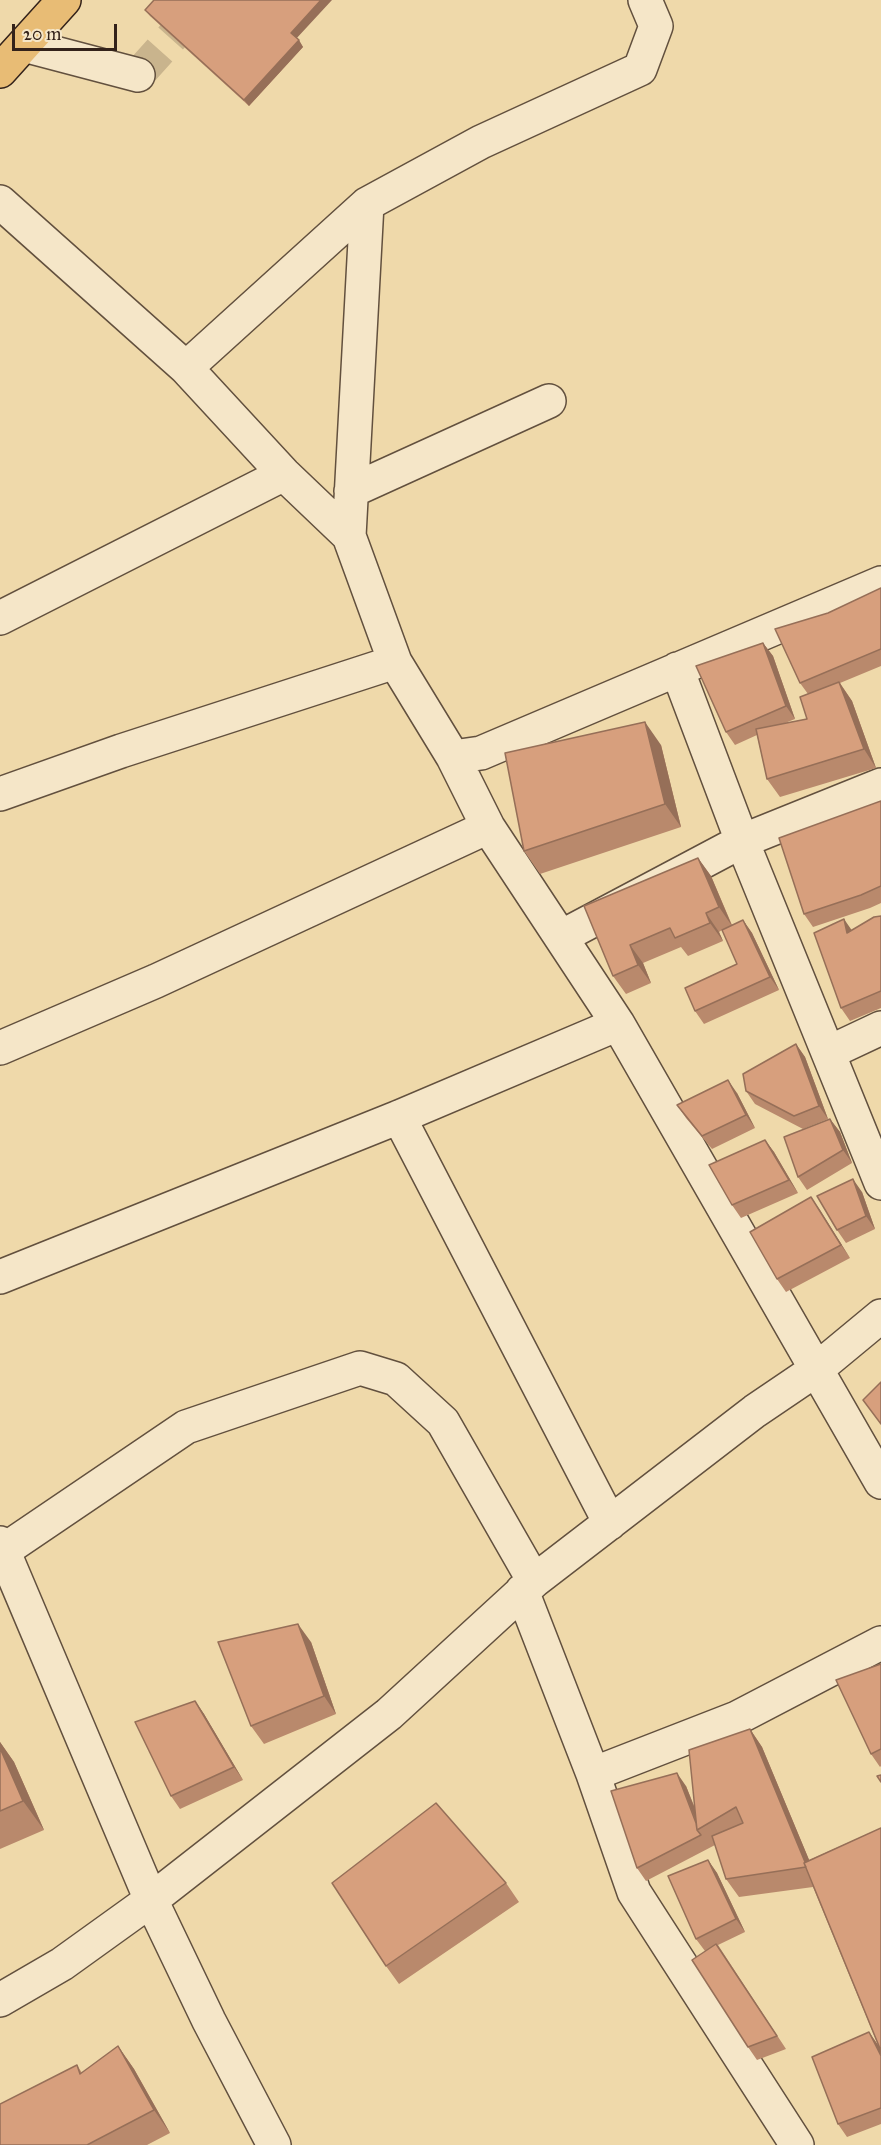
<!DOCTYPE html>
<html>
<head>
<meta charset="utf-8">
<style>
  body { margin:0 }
  #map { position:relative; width:881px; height:2145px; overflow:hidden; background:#efd9aa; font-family:"IM FELL Great Primer",serif }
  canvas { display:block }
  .scale { position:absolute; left:12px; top:24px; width:105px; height:27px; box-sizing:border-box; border:3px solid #33221a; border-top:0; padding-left:8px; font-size:18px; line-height:21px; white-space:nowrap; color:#33221a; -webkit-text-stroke:4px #f5e6c8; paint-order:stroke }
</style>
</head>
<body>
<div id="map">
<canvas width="881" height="2145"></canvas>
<div class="scale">20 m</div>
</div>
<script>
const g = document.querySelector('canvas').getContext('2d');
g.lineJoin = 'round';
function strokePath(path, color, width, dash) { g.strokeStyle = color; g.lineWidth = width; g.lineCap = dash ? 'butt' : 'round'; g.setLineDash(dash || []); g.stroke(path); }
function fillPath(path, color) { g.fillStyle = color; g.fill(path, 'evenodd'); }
strokePath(new Path2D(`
  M 138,75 L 205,0`), '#c9b48d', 33, [33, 16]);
const minor = new Path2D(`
  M 24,45 L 138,75
  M 0,202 L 186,368 L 284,474 L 349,536 L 395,662 L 453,757 L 488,827 L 618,1024 L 881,1482
  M 186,368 L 367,204 L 481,142 L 640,69 L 656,26 L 645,0
  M 351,491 L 549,401
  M 349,536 L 367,204
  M 0,618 L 284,474
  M 677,669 L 742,841 L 881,1183
  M 453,757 L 481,753 L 881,583
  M 0,794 L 121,751 L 395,662
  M 561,937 L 742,841 L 881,785
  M 0,1048 L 156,981 L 488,827
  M 830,1052 L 881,1028
  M 399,1117 L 610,1523
  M 0,1277 L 399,1117 L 618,1024
  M 0,1543 L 151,1900 L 209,2021 L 274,2145
  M 3,1551 L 186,1427 L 360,1368 L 396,1379 L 443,1422 L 534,1581
  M 522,1591 L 593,1774 L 634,1892 L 797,2145
  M 593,1774 L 737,1718 L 881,1643
  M 0,2000 L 62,1964 L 151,1900 L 389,1714 L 534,1581 L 755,1411 L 817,1369 L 881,1316`);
const major = new Path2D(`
  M 0,71 L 64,0`);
strokePath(minor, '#62503e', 36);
strokePath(major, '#33221a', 36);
strokePath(minor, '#f5e6c8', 33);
strokePath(major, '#e8bc75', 33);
fillPath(new Path2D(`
  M 145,10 L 297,38 L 303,47 L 249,106 L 150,16 Z
  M 881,588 L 881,666 L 840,683 L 852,701 L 876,768 L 780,797 L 767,779 L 757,735 L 735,745 L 726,732 L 763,643 L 773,656 L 795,719 L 785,723 L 807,719 L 808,694 L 800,683 L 828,613 Z
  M 661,745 L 681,827 L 540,874 L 524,851 Z
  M 881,801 L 881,903 L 870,908 L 813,927 L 804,914 Z
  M 698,858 L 711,876 L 732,925 L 743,920 L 752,933 L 779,990 L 704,1024 L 695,1011 L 737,964 L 722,930 L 719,932 L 723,941 L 688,956 L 681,947 L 643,963 L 651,983 L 626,994 L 613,976 L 584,906 Z
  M 881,916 L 881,1008 L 850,1021 L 841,1008 L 852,930 Z
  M 796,1044 L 805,1057 L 828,1119 L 803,1129 L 755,1104 L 746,1091 Z
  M 737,1093 L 755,1128 L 712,1149 L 686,1118 L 677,1105 Z
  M 830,1119 L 840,1132 L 852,1163 L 807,1190 L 798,1177 Z
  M 765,1140 L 774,1152 L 798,1193 L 741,1218 L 732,1205 Z
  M 862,1192 L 875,1229 L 846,1243 L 837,1230 Z
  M 811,1197 L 850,1258 L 786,1292 L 777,1279 Z
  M 311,1642 L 336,1714 L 264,1744 L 251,1726 Z
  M 881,1664 L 881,1766 L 880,1767 L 871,1754 Z
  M 195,1701 L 204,1714 L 243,1780 L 180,1809 L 171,1796 Z
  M 750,1729 L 762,1747 L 809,1860 L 881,1828 L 881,2124 L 847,2137 L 838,2124 L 869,2032 L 878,2045 L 813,1887 L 739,1897 L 726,1879 L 715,1845 L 646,1881 L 637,1868 L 686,1786 L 695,1808 Z
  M 0,1742 L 14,1762 L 44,1830 L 0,1849 Z
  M 708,1860 L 717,1873 L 745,1932 L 718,1945 L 786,2049 L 757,2060 L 748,2047 L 705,1951 L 696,1939 Z
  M 506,1883 L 519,1902 L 399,1984 L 386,1966 Z
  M 118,2046 L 134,2069 L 170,2133 L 147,2145 L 0,2145 L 77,2065 L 82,2073 Z`), '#b9896c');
fillPath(new Path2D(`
  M 321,0 L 332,0 L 295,40 L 291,33 Z
  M 299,40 L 303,47 L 249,106 L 244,100 Z
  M 763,643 L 773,656 L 795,719 L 786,706 Z
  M 839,682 L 852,701 L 876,768 L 864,749 Z
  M 645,722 L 661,745 L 681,827 L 665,804 Z
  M 698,858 L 711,876 L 732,926 L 719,907 Z
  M 706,913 L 719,932 L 723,941 L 710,923 Z
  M 844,919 L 853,932 L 847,933 Z
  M 743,920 L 752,933 L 779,990 L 770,977 Z
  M 630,945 L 643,963 L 651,983 L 638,965 Z
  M 796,1044 L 805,1057 L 828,1119 L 819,1106 Z
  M 728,1080 L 737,1093 L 755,1128 L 746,1115 Z
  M 830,1119 L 840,1132 L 852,1163 L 843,1150 Z
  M 765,1140 L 774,1152 L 798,1193 L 789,1180 Z
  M 853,1179 L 862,1192 L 875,1229 L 866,1216 Z
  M 811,1197 L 820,1210 L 850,1258 L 841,1245 Z
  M 298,1624 L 311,1642 L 336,1714 L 324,1696 Z
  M 195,1701 L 204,1714 L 243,1780 L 234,1767 Z
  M 750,1729 L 762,1747 L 820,1886 L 807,1867 Z
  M 0,1742 L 14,1762 L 44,1830 L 23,1801 L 0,1748 Z
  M 677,1773 L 686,1786 L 702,1827 L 699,1829 Z
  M 708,1860 L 717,1873 L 745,1932 L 736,1919 Z
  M 869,2032 L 878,2045 L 881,2050 L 881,2056 Z
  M 118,2046 L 134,2069 L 170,2133 L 154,2110 Z`), '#966f58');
const building = new Path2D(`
  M 154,0 L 321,0 L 291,33 L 299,40 L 244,100 L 145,10 Z
  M 881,588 L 881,649 L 800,683 L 775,629 L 828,613 Z
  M 763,643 L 786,706 L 726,732 L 696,666 Z
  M 839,682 L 864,749 L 767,779 L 756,729 L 807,719 L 800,697 Z
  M 645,722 L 665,804 L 524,851 L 505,753 Z
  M 881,801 L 881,886 L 861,895 L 804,914 L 779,838 Z
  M 698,858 L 719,907 L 706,913 L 710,923 L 675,938 L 670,928 L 630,945 L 638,965 L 613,976 L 584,906 Z
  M 881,916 L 881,991 L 841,1008 L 814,933 L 844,919 L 847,933 L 874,917 Z
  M 743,920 L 770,977 L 695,1011 L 685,988 L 737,964 L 722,930 Z
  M 796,1044 L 819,1106 L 794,1116 L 746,1091 L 743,1074 Z
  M 728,1080 L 746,1115 L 702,1136 L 677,1105 Z
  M 830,1119 L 843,1150 L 798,1177 L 784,1137 Z
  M 765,1140 L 789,1180 L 732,1205 L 709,1165 Z
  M 853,1179 L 866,1216 L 837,1230 L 817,1196 Z
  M 811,1197 L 841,1245 L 777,1279 L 750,1232 Z
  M 881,1382 L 881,1424 L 863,1400 Z
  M 298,1624 L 324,1696 L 251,1726 L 218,1642 Z
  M 881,1664 L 881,1749 L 871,1754 L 836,1680 Z
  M 195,1701 L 234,1767 L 171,1796 L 135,1722 Z
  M 750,1729 L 805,1862 L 804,1863 L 806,1867 L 726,1879 L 712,1836 L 743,1823 L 736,1807 L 697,1830 L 689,1750 Z
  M 0,1748 L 23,1801 L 0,1811 Z
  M 677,1773 L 696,1823 L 697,1830 L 701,1835 L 637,1868 L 611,1791 Z
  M 881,1775 L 881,1782 L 877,1776 Z
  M 436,1803 L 506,1883 L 386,1966 L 332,1883 Z
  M 881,1828 L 881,2051 L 804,1863 Z
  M 708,1860 L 736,1919 L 696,1939 L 668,1876 Z
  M 716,1944 L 777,2036 L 748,2047 L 692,1960 Z
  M 869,2032 L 881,2056 L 881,2108 L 838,2124 L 812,2057 Z
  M 118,2046 L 154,2110 L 87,2145 L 0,2145 L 0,2104 L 77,2065 L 80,2074 Z`);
fillPath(building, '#d79f7d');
strokePath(building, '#966f58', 1.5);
</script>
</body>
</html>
